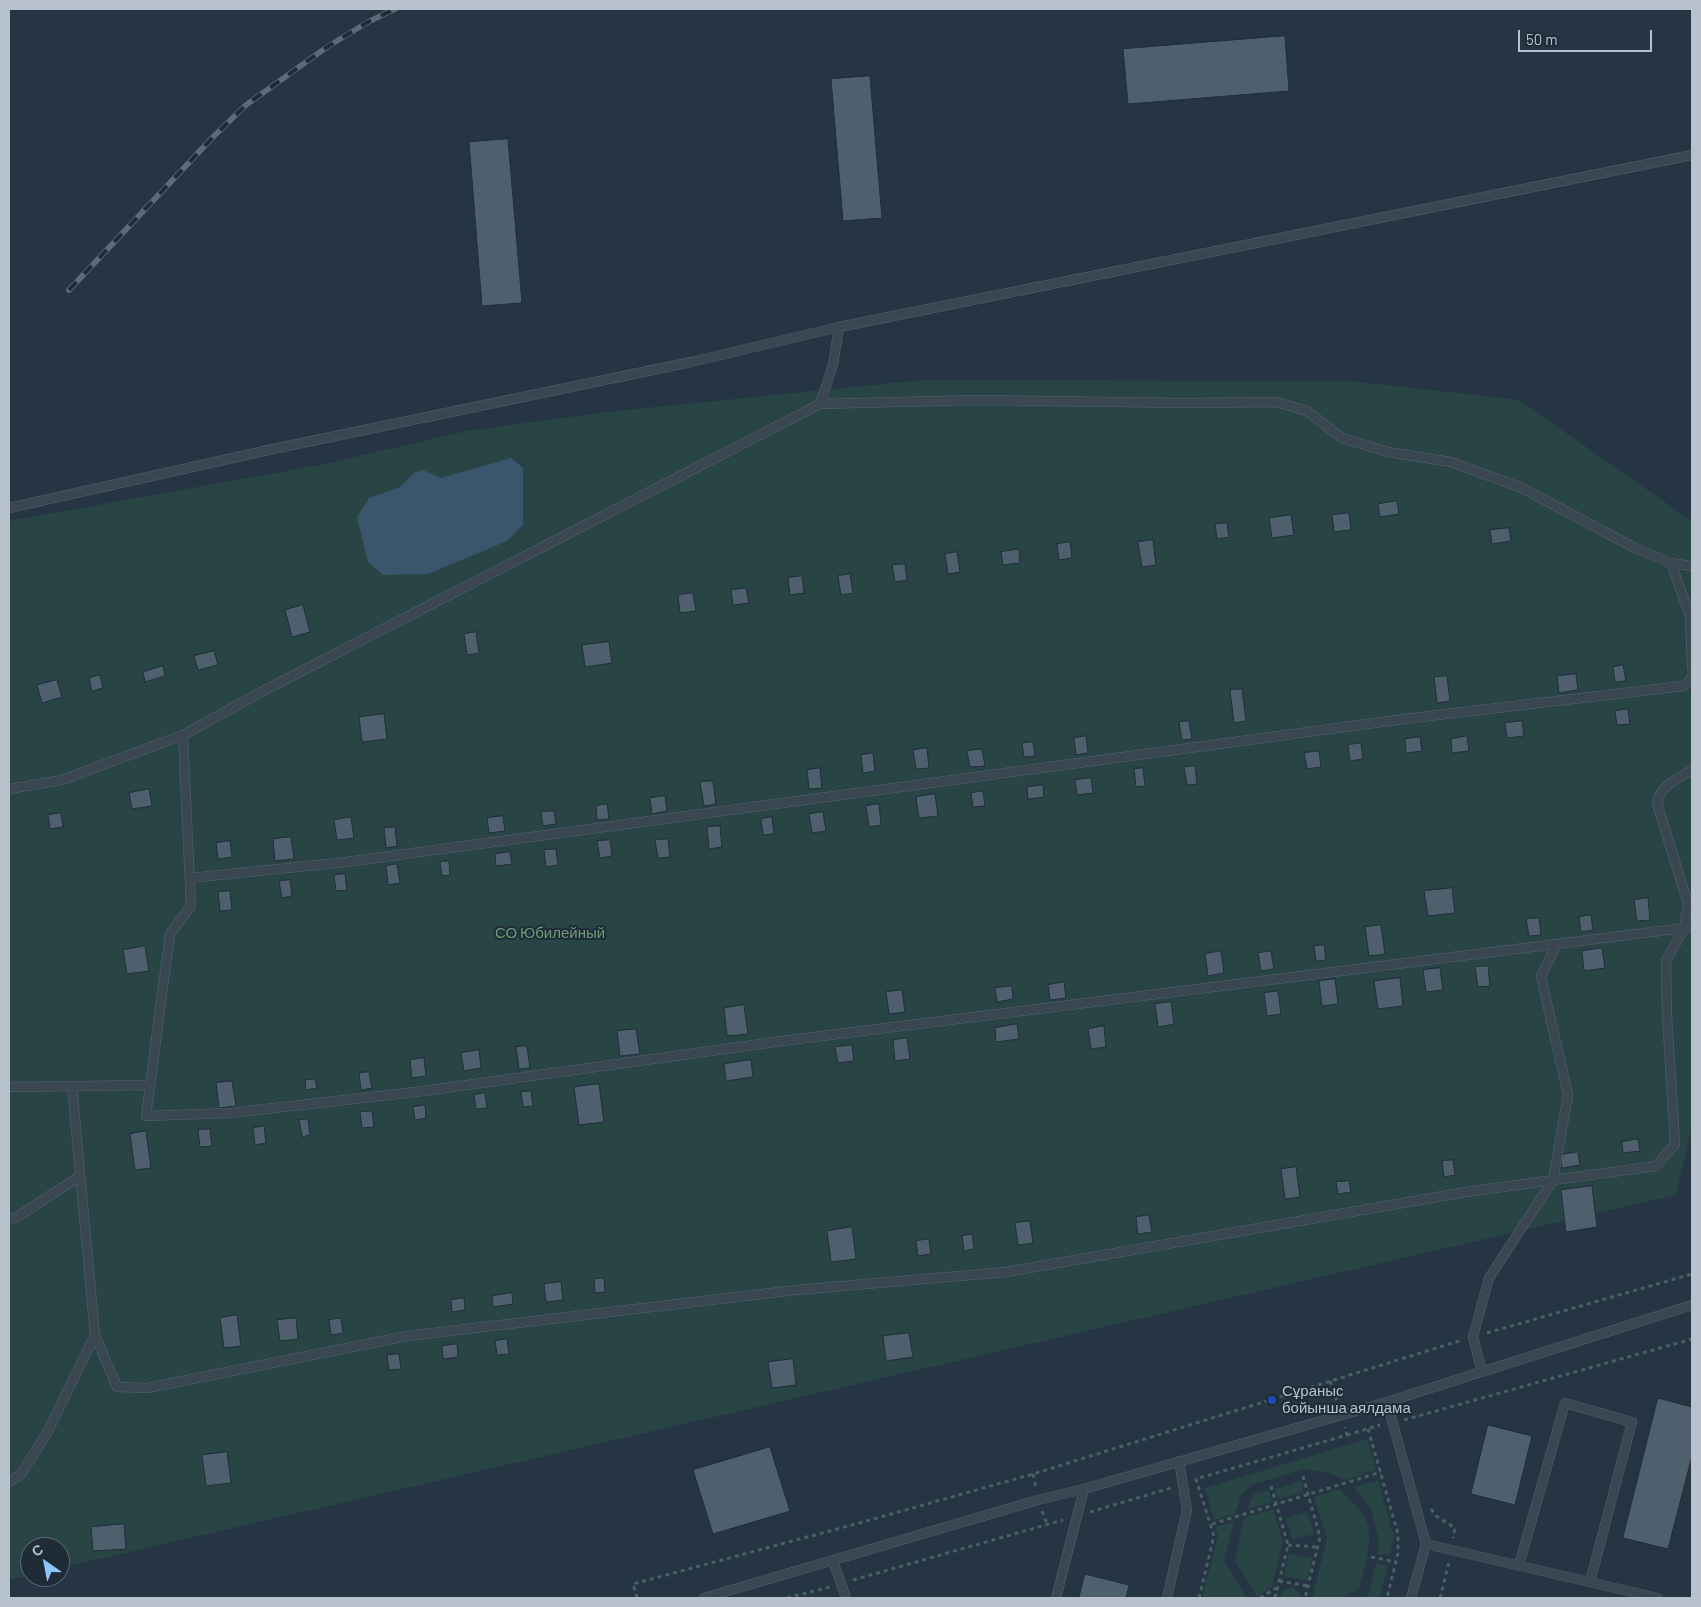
<!DOCTYPE html>
<html>
<head>
<meta charset="utf-8">
<style>
  body { margin:0 }
  #map { position:relative; width:1701px; height:1607px; overflow:hidden; background:#253543; font-family:Barlow,sans-serif }
  canvas { display:block }
  .frame { position:absolute; inset:0; border:10px solid #b7c2cc; pointer-events:none }
  .north { position:absolute; left:20px; top:1537px; width:50px; height:50px; box-sizing:border-box; background:#1f2c38; border:1px solid #5c6873; border-radius:50%; rotate:327deg; font-size:14px; font-weight:700; line-height:20px; text-align:center; color:#b7c2cc }
  .north::after { content:''; display:block; margin:auto; width:18px; height:22px; background:#8dc4fc; clip-path:polygon(50% 0,100% 100%,50% 72%,0 100%) }
  .scale { position:absolute; left:1518px; top:30px; width:134px; height:22px; box-sizing:border-box; border:2px solid #b7c2cc; border-top:0; padding-left:6px; font-size:15px; line-height:18px; white-space:nowrap; color:#b7c2cc; -webkit-text-stroke:4px #1f2c38; paint-order:stroke }
</style>
</head>
<body>
<div id="map">
<canvas width="1701" height="1607"></canvas>
<div class="frame"></div>
<div class="north">С</div>
<div class="scale">50 m</div>
</div>
<script>
const g = document.querySelector('canvas').getContext('2d');
g.lineJoin = 'round';
function fillPath(path, color) { g.fillStyle = color; g.fill(path, 'evenodd'); }
function strokePath(path, color, width, dash) { g.strokeStyle = color; g.lineWidth = width; g.lineCap = dash ? 'butt' : 'round'; g.setLineDash(dash || []); g.stroke(path); }
function write(font, color, halo, rows, align = 'center') {
  g.font = font + ' Barlow,sans-serif'; g.lineWidth = 4; g.setLineDash([]); g.textBaseline = 'middle'; g.strokeStyle = halo; g.fillStyle = color; for (const [text, x, y, turn = 0] of rows) {
    g.save(); g.translate(x, y); g.rotate((+turn || 0) * Math.PI / 180); g.textAlign = isNaN(turn) ? turn : align; if (halo) g.strokeText(text, 0, 0); g.fillText(text, 0, 0); g.restore();
  }
}
fillPath(new Path2D(`
  M 922,380 L 1351,381 L 1519,400 L 1692,521 L 1692,1127 L 1676,1195 L 60,1568 L 60,1547 L 30,1547 L 30,1575 L 9,1580 L 9,521 L 325,464 L 466,431 L 606,412 Z
  M 1367,1439 L 1376,1470 L 1344,1480 L 1326,1472 L 1305,1469 L 1254,1484 L 1242,1494 L 1235,1513 L 1214,1520 L 1205,1488 Z
  M 1378,1480 L 1394,1536 L 1390,1556 L 1377,1554 L 1379,1538 L 1370,1507 L 1353,1487 Z
  M 1301,1481 L 1304,1492 L 1278,1499 L 1275,1489 Z
  M 1340,1489 C 1347,1498 1357,1506 1363,1515 C 1376,1535 1365,1567 1359,1588 L 1343,1598 L 1312,1598 L 1327,1539 L 1314,1497 Z
  M 1269,1490 L 1272,1502 L 1246,1510 L 1254,1494 Z
  M 1273,1509 L 1283,1542 L 1272,1587 L 1257,1597 L 1235,1561 L 1244,1518 Z
  M 1307,1512 L 1314,1534 L 1292,1540 L 1286,1518 Z
  M 1234,1522 L 1224,1561 L 1247,1598 L 1202,1598 L 1218,1536 L 1215,1527 Z
  M 1289,1553 L 1312,1558 L 1308,1581 L 1284,1576 Z
  M 1376,1563 L 1388,1566 L 1380,1598 L 1362,1598 L 1368,1595 Z
  M 1293,1587 L 1302,1596 L 1301,1598 L 1281,1598 L 1282,1592 Z`), '#284444');
fillPath(new Path2D(`
  M 511,458 L 523,468 L 523,525 L 507,541 L 428,574 L 383,575 L 368,562 L 357,517 L 369,498 L 400,487 L 414,473 L 423,470 L 441,478 Z`), '#3b556c');
const building = new Path2D(`
  M 1285,36 L 1289,91 L 1128,104 L 1123,49 Z
  M 870,76 L 882,218 L 843,221 L 831,79 Z
  M 508,139 L 522,303 L 482,306 L 469,142 Z
  M 1397,501 L 1399,514 L 1380,517 L 1378,504 Z
  M 1349,513 L 1351,530 L 1334,532 L 1332,515 Z
  M 1291,515 L 1294,535 L 1272,538 L 1269,518 Z
  M 1227,523 L 1229,537 L 1217,539 L 1215,524 Z
  M 1509,528 L 1511,541 L 1492,544 L 1490,530 Z
  M 1153,540 L 1156,565 L 1142,567 L 1138,542 Z
  M 1070,542 L 1072,558 L 1059,560 L 1057,544 Z
  M 1019,549 L 1020,563 L 1003,565 L 1001,552 Z
  M 957,552 L 960,572 L 948,574 L 945,554 Z
  M 905,564 L 907,580 L 895,582 L 892,565 Z
  M 850,574 L 853,593 L 841,595 L 838,576 Z
  M 802,576 L 804,593 L 790,595 L 788,578 Z
  M 746,588 L 749,603 L 733,605 L 731,590 Z
  M 693,593 L 696,611 L 680,613 L 678,595 Z
  M 303,605 L 310,632 L 292,637 L 285,610 Z
  M 476,632 L 479,653 L 467,655 L 464,634 Z
  M 609,642 L 612,663 L 585,667 L 582,645 Z
  M 214,651 L 218,665 L 198,670 L 194,656 Z
  M 1623,665 L 1626,681 L 1615,682 L 1613,667 Z
  M 163,666 L 165,676 L 145,682 L 143,672 Z
  M 1576,674 L 1578,690 L 1559,693 L 1557,676 Z
  M 100,675 L 103,688 L 92,691 L 89,678 Z
  M 1447,676 L 1450,701 L 1437,703 L 1434,677 Z
  M 57,680 L 62,697 L 42,703 L 37,685 Z
  M 1242,689 L 1246,721 L 1234,723 L 1230,690 Z
  M 1628,709 L 1630,724 L 1617,725 L 1615,711 Z
  M 384,714 L 387,739 L 362,742 L 359,717 Z
  M 1189,721 L 1192,739 L 1182,740 L 1179,722 Z
  M 1522,721 L 1524,736 L 1507,738 L 1505,723 Z
  M 1086,736 L 1088,753 L 1076,755 L 1074,738 Z
  M 1467,736 L 1469,751 L 1452,753 L 1451,739 Z
  M 1420,737 L 1422,751 L 1406,753 L 1405,739 Z
  M 1033,742 L 1035,756 L 1024,757 L 1022,743 Z
  M 1361,743 L 1363,759 L 1350,761 L 1348,745 Z
  M 927,748 L 929,768 L 916,769 L 913,750 Z
  M 982,749 L 985,766 L 970,767 L 967,751 Z
  M 1319,751 L 1321,767 L 1307,769 L 1304,753 Z
  M 873,753 L 875,771 L 863,773 L 861,755 Z
  M 1195,766 L 1197,784 L 1187,785 L 1184,767 Z
  M 820,768 L 822,788 L 809,789 L 807,770 Z
  M 1143,768 L 1145,786 L 1136,787 L 1134,769 Z
  M 1091,778 L 1093,793 L 1077,795 L 1075,780 Z
  M 713,781 L 716,804 L 704,806 L 700,782 Z
  M 1043,785 L 1044,797 L 1028,799 L 1027,787 Z
  M 149,789 L 152,806 L 132,809 L 129,793 Z
  M 983,791 L 985,806 L 973,807 L 971,793 Z
  M 935,794 L 938,816 L 919,818 L 916,797 Z
  M 665,796 L 667,811 L 652,814 L 650,798 Z
  M 607,804 L 609,819 L 597,820 L 596,806 Z
  M 879,804 L 881,825 L 869,827 L 866,806 Z
  M 554,811 L 556,824 L 543,826 L 541,812 Z
  M 823,812 L 826,831 L 812,833 L 809,814 Z
  M 61,813 L 63,827 L 50,829 L 48,815 Z
  M 503,816 L 505,831 L 489,833 L 487,818 Z
  M 351,817 L 354,838 L 337,840 L 334,820 Z
  M 772,817 L 774,834 L 763,835 L 761,819 Z
  M 720,826 L 722,847 L 709,849 L 707,827 Z
  M 395,827 L 397,846 L 386,848 L 384,828 Z
  M 291,837 L 294,859 L 275,861 L 273,839 Z
  M 668,839 L 670,857 L 658,858 L 655,840 Z
  M 610,840 L 612,856 L 600,858 L 597,841 Z
  M 230,841 L 232,857 L 218,859 L 216,843 Z
  M 556,849 L 558,865 L 546,867 L 544,850 Z
  M 510,852 L 512,864 L 496,866 L 495,854 Z
  M 449,861 L 450,875 L 442,876 L 440,862 Z
  M 397,864 L 400,883 L 388,885 L 386,866 Z
  M 345,874 L 347,890 L 336,891 L 334,875 Z
  M 290,880 L 292,896 L 282,898 L 279,881 Z
  M 1452,888 L 1455,913 L 1428,916 L 1424,891 Z
  M 230,891 L 232,910 L 220,911 L 218,892 Z
  M 1648,898 L 1650,920 L 1637,921 L 1634,900 Z
  M 1591,915 L 1593,930 L 1581,932 L 1579,917 Z
  M 1539,918 L 1541,935 L 1529,936 L 1526,919 Z
  M 1381,925 L 1385,954 L 1369,956 L 1365,927 Z
  M 1324,945 L 1326,960 L 1316,961 L 1314,946 Z
  M 145,946 L 149,971 L 127,974 L 123,950 Z
  M 1602,948 L 1605,968 L 1584,971 L 1582,951 Z
  M 1221,951 L 1224,973 L 1208,976 L 1205,954 Z
  M 1271,951 L 1274,969 L 1261,971 L 1258,953 Z
  M 1488,966 L 1490,986 L 1478,987 L 1475,967 Z
  M 1440,968 L 1443,990 L 1426,992 L 1423,970 Z
  M 1400,978 L 1403,1006 L 1378,1009 L 1374,981 Z
  M 1335,979 L 1338,1004 L 1322,1006 L 1319,981 Z
  M 1064,982 L 1066,998 L 1050,1000 L 1048,985 Z
  M 1012,986 L 1013,999 L 997,1002 L 995,988 Z
  M 902,990 L 905,1012 L 889,1014 L 886,992 Z
  M 1278,991 L 1281,1014 L 1267,1016 L 1264,993 Z
  M 1171,1002 L 1174,1024 L 1158,1027 L 1155,1004 Z
  M 744,1005 L 748,1034 L 727,1036 L 724,1008 Z
  M 1017,1024 L 1019,1039 L 996,1042 L 995,1028 Z
  M 1104,1026 L 1106,1047 L 1091,1049 L 1088,1029 Z
  M 636,1029 L 640,1054 L 620,1056 L 617,1031 Z
  M 907,1038 L 910,1059 L 895,1061 L 893,1040 Z
  M 852,1045 L 854,1061 L 838,1063 L 835,1047 Z
  M 527,1046 L 530,1068 L 519,1069 L 516,1047 Z
  M 479,1050 L 481,1068 L 464,1071 L 461,1053 Z
  M 424,1058 L 426,1076 L 412,1078 L 410,1060 Z
  M 751,1060 L 753,1077 L 726,1081 L 724,1064 Z
  M 369,1072 L 372,1088 L 361,1090 L 359,1073 Z
  M 315,1079 L 317,1088 L 306,1090 L 305,1080 Z
  M 232,1081 L 236,1106 L 219,1108 L 216,1083 Z
  M 599,1084 L 604,1122 L 579,1125 L 574,1087 Z
  M 531,1091 L 533,1106 L 523,1107 L 521,1092 Z
  M 485,1093 L 487,1108 L 476,1109 L 474,1095 Z
  M 425,1105 L 426,1118 L 415,1120 L 413,1107 Z
  M 372,1111 L 374,1127 L 362,1128 L 360,1112 Z
  M 308,1119 L 310,1135 L 302,1137 L 299,1120 Z
  M 264,1126 L 266,1143 L 255,1145 L 253,1128 Z
  M 210,1129 L 212,1146 L 200,1147 L 198,1130 Z
  M 146,1131 L 151,1168 L 135,1170 L 130,1134 Z
  M 1638,1139 L 1640,1151 L 1623,1153 L 1622,1142 Z
  M 1578,1152 L 1580,1165 L 1562,1168 L 1560,1155 Z
  M 1453,1160 L 1455,1175 L 1444,1177 L 1442,1161 Z
  M 1296,1167 L 1300,1197 L 1285,1199 L 1281,1169 Z
  M 1349,1181 L 1351,1192 L 1338,1194 L 1336,1182 Z
  M 1592,1186 L 1597,1227 L 1566,1232 L 1561,1190 Z
  M 1149,1215 L 1152,1232 L 1138,1234 L 1136,1217 Z
  M 1030,1221 L 1033,1243 L 1018,1245 L 1015,1223 Z
  M 852,1227 L 856,1259 L 831,1262 L 827,1231 Z
  M 972,1234 L 974,1249 L 964,1251 L 962,1236 Z
  M 929,1239 L 931,1254 L 918,1256 L 916,1241 Z
  M 604,1278 L 605,1292 L 595,1293 L 594,1279 Z
  M 561,1282 L 563,1300 L 546,1302 L 544,1284 Z
  M 512,1293 L 513,1304 L 493,1307 L 492,1296 Z
  M 464,1298 L 465,1310 L 452,1312 L 451,1300 Z
  M 237,1315 L 241,1346 L 224,1348 L 220,1318 Z
  M 296,1318 L 298,1339 L 280,1341 L 277,1320 Z
  M 341,1318 L 343,1333 L 331,1335 L 329,1320 Z
  M 909,1333 L 913,1357 L 886,1361 L 883,1336 Z
  M 507,1339 L 509,1354 L 497,1355 L 495,1341 Z
  M 457,1344 L 458,1357 L 443,1359 L 442,1346 Z
  M 399,1354 L 401,1369 L 389,1370 L 387,1355 Z
  M 793,1359 L 796,1385 L 772,1388 L 768,1362 Z
  M 1658,1398 L 1692,1407 L 1692,1456 L 1668,1549 L 1623,1538 Z
  M 1488,1425 L 1532,1436 L 1515,1505 L 1471,1494 Z
  M 770,1447 L 790,1511 L 713,1534 L 693,1470 Z
  M 227,1452 L 231,1483 L 206,1486 L 202,1455 Z
  M 124,1524 L 126,1549 L 93,1551 L 91,1527 Z
  M 1085,1574 L 1129,1585 L 1126,1598 L 1079,1598 Z`);
fillPath(building, '#4e606e');
strokePath(building, '#212e3a', 1);
const service = new Path2D(`
  M 820,404 L 975,400 L 1186,403 L 1276,402 L 1307,411 L 1342,438 L 1388,452 L 1451,462 L 1522,488 L 1635,548 L 1671,563 L 1690,616 L 1692,668
  M 9,508 L 273,449 L 691,362 L 839,327
  M 1671,563 L 1692,566
  M 183,735 L 191,906 L 170,934 L 146,1116 L 230,1113 L 424,1091 L 782,1041 L 1684,928 L 1688,904 L 1657,803 C 1661,785 1677,779 1692,770
  M 9,789 L 62,780 L 183,735 L 265,690 L 820,404 L 833,365 L 839,327 L 1692,155
  M 190,878 L 346,862 L 1404,719 L 1683,686 L 1689,682 L 1692,676
  M 72,1086 L 95,1335 L 117,1387 L 147,1388 L 407,1336 L 796,1290 L 1006,1272 L 1466,1192 L 1656,1166 L 1675,1144 L 1667,1015 L 1666,961 L 1684,928 L 1692,927
  M 9,1087 L 150,1085
  M 9,1219 L 17,1217 L 80,1176
  M 1482,1372 L 1473,1337 L 1489,1278 L 1553,1180 L 1568,1095 L 1541,976 L 1557,944
  M 1387,1402 L 1426,1544 L 1411,1598
  M 9,1482 L 21,1474 L 47,1433 L 95,1335
  M 1426,1544 L 1658,1598
  M 833,1561 L 846,1598
  M 1519,1565 L 1565,1403 L 1632,1422 L 1590,1582
  M 704,1598 L 1038,1500 L 1084,1489 L 1387,1402 L 1692,1305
  M 1056,1598 L 1084,1489
  M 1167,1598 L 1187,1510 L 1179,1461`);
strokePath(service, '#586570', 10);
strokePath(new Path2D(`
  M 1487,1333 L 1692,1274
  M 1330,1381 L 1338,1404
  M 1404,1420 L 1692,1339
  M 1368,1429 L 1398,1534 L 1398,1553 L 1387,1598
  M 1347,1435 L 1380,1425
  M 1033,1474 L 1036,1488
  M 1303,1476 L 1320,1537 L 1305,1598
  M 1271,1486 L 1288,1545 L 1275,1598
  M 1431,1509 L 1436,1516 L 1455,1528 L 1453,1538
  M 1042,1511 L 1047,1524
  M 1090,1512 L 1171,1488
  M 1212,1524 L 1381,1472
  M 1288,1545 L 1317,1547
  M 1371,1557 L 1396,1562
  M 853,1580 L 1063,1520
  M 1279,1581 L 1308,1586
  M 637,1598 L 633,1584 L 863,1522 L 1033,1474 L 1462,1340
  M 787,1598 L 830,1587
  M 1199,1598 L 1214,1536 L 1196,1479 L 1347,1435 L 1345,1427
  M 1260,1598 L 1276,1588
  M 1440,1598 L 1449,1562`), '#486161', 3, [4, 4]);
strokePath(service, '#3a4752', 9);
const rail = new Path2D(`
  M 69,290 L 214,136 L 246,105 L 327,47 L 368,22 L 395,9`);
strokePath(rail, '#5c6b79', 5.5);
strokePath(rail, '#1f2c38', 4, [11]);
for (const [x, y, r, color] of [
  [1272,1400,5,"#1a4fb4"]
]) { const dot = new Path2D(); dot.arc(x, y, r, 0, 2 * Math.PI); g.fillStyle = color; g.fill(dot); strokePath(dot, '#1f2c38', 2); }
write('15px', '#6d9e73', '#1f2c38', [
  ["СО Юбилейный",550,933]
]);
write('15px', '#b7c2cc', '#1f2c38', [
  ["Сұраныс",1282,1391],
  ["бойынша аялдама",1282,1408]
], 'left');
</script>
</body>
</html>
